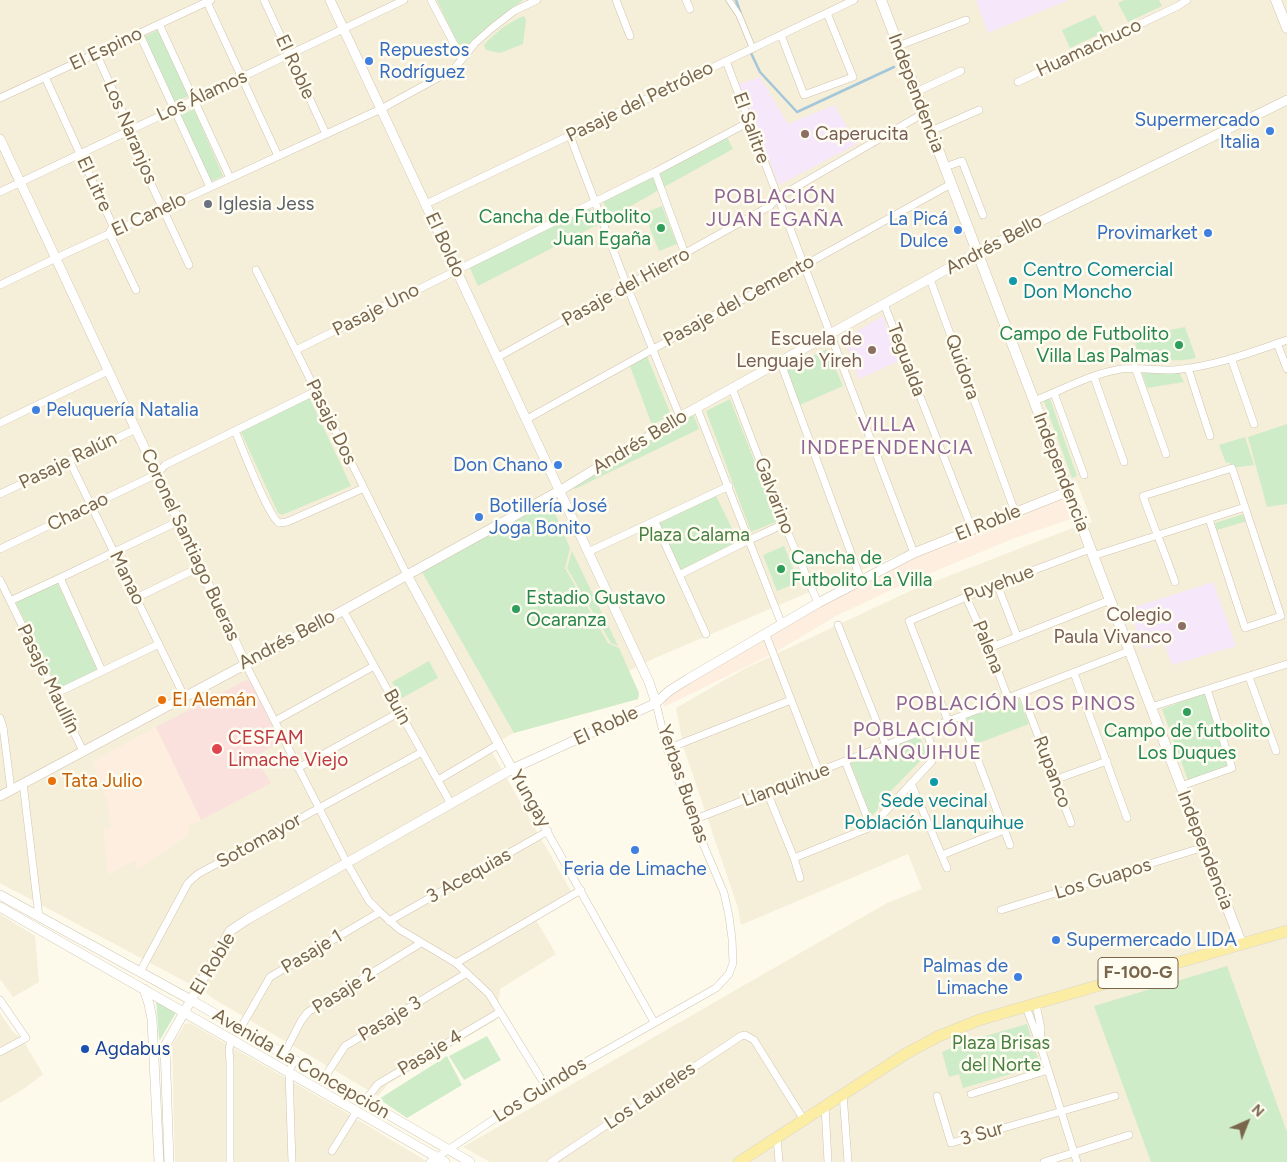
<!DOCTYPE html>
<html>
<head>
<meta charset="utf-8">
<style>
  body { margin:0 }
  #map { position:relative; width:1287px; height:1162px; overflow:hidden; background:#fdfaeb; font-family:Figtree,sans-serif }
  canvas { display:block }
  .north { position:absolute; left:1222px; top:1097px; width:50px; height:50px; -webkit-text-stroke:4px #fffdf2; paint-order:stroke; rotate:44deg; font-size:14px; font-weight:700; line-height:20px; text-align:center; color:#7a664c }
  .north::after { content:''; display:block; margin:auto; width:18px; height:22px; background:#7a664c; clip-path:polygon(50% 0,100% 100%,50% 72%,0 100%) }
</style>
</head>
<body>
<div id="map">
<canvas width="1287" height="1162"></canvas>
<div class="north">N</div>
</div>
<script>
const g = document.querySelector('canvas').getContext('2d');
g.lineJoin = 'round';
function fillPath(path, color) { g.fillStyle = color; g.fill(path, 'evenodd'); }
function strokePath(path, color, width, dash) { g.strokeStyle = color; g.lineWidth = width; g.lineCap = dash ? 'butt' : 'round'; g.setLineDash(dash || []); g.stroke(path); }
function write(font, color, halo, rows, align = 'center') {
  g.font = font + ' Figtree,sans-serif'; g.lineWidth = 5; g.setLineDash([]); g.textBaseline = 'middle'; g.strokeStyle = halo; g.fillStyle = color; for (const [text, x, y, turn = 0] of rows) {
    g.save(); g.translate(x, y); g.rotate((+turn || 0) * Math.PI / 180); g.textAlign = isNaN(turn) ? turn : align; if (halo) g.strokeText(text, 0, 0); g.fillText(text, 0, 0); g.restore();
  }
}
fillPath(new Path2D(`
  M 0,0 L 1287,0 L 1287,1162 L 490,1162 L 463,1147 L 887,903 L 922,889 L 908,854 L 741,925 L 738,908 L 684,749 L 676,708 L 744,669 L 910,591 L 1075,527 L 1092,522 L 1077,483 L 854,573 L 655,658 L 629,671 L 639,693 L 638,699 L 514,733 L 489,747 L 572,893 L 533,915 L 556,954 L 500,989 L 496,1020 L 388,1084 L 378,1096 L 214,999 L 205,992 L 0,883 Z
  M 0,914 L 35,936 L 39,982 L 13,997 L 0,979 Z
  M 0,1013 L 12,1031 L 22,1039 L 43,1074 L 25,1088 L 0,1103 Z
  M 190,1023 L 340,1109 L 428,1162 L 175,1162 L 172,1045 L 185,1024 Z`), '#f5eed9');
fillPath(new Path2D(`
  M 1066,494 L 1074,518 L 1012,539 L 895,588 L 836,616 L 774,653 L 664,707 L 665,700 L 678,690 L 822,604 L 914,558 Z
  M 156,727 L 201,820 L 188,827 L 190,834 L 149,862 L 137,869 L 135,860 L 108,875 L 103,829 L 111,828 L 107,801 L 93,761 Z`), '#fdeedf');
fillPath(new Path2D(`
  M 976,0 L 1069,0 L 988,33 Z
  M 760,77 L 788,124 L 834,105 L 857,144 L 779,185 L 739,84 Z
  M 883,316 L 899,361 L 859,379 L 844,339 Z
  M 1213,582 L 1236,646 L 1172,665 L 1164,643 L 1144,649 L 1129,609 Z`), '#f7e7fa');
fillPath(new Path2D(`
  M 246,680 L 251,682 L 279,741 L 255,757 L 271,783 L 201,820 L 156,727 Z`), '#fbe1de');
fillPath(new Path2D(`
  M 437,0 L 523,0 L 466,47 L 458,45 Z
  M 1124,0 L 1159,0 L 1162,6 L 1128,22 L 1118,3 Z
  M 1095,15 L 1104,32 L 1070,48 L 1062,30 Z
  M 524,16 L 526,20 L 523,44 L 500,53 L 486,50 L 484,45 C 495,33 508,22 524,16 Z
  M 160,29 L 189,96 L 174,102 L 145,36 Z
  M 194,109 L 223,176 L 208,183 L 179,116 Z
  M 727,137 L 733,149 L 664,187 L 659,173 Z
  M 654,177 L 659,190 L 610,218 L 603,201 Z
  M 589,206 L 597,225 L 478,286 L 469,266 Z
  M 662,206 L 677,244 L 659,251 L 644,213 Z
  M 1185,327 L 1196,358 C 1176,363 1158,359 1138,356 L 1134,337 Z
  M 827,349 L 843,386 L 800,405 L 785,369 Z
  M 647,356 L 671,415 L 652,425 L 630,366 Z
  M 1179,372 L 1184,382 L 1147,388 L 1142,373 Z
  M 309,397 L 351,486 L 282,515 L 278,513 L 241,432 Z
  M 730,399 L 778,521 L 751,532 L 706,411 Z
  M 1050,399 L 1077,476 L 1072,478 L 1044,401 Z
  M 693,414 L 699,429 L 575,489 L 573,483 Z
  M 1287,424 L 1287,504 L 1267,507 L 1248,437 Z
  M 1245,437 L 1254,465 L 1231,468 L 1229,462 L 1226,463 L 1219,445 Z
  M 716,496 L 738,541 L 681,570 L 659,523 Z
  M 550,502 L 570,548 L 565,568 L 608,643 L 619,648 L 639,693 L 638,699 L 514,733 L 422,572 Z
  M 1244,514 L 1247,521 L 1217,530 L 1215,523 Z
  M 784,546 L 799,582 L 777,591 L 763,555 Z
  M 572,551 L 618,646 L 611,643 L 567,568 Z
  M 57,582 L 98,669 L 58,689 L 15,601 Z
  M 429,661 L 438,678 L 402,698 L 392,682 Z
  M 1205,693 L 1229,765 L 1188,780 L 1162,709 Z
  M 1018,696 L 1029,724 L 976,744 L 966,716 Z
  M 918,733 L 927,754 L 879,803 L 878,809 L 871,817 L 849,759 Z
  M 1227,966 L 1287,1132 L 1287,1162 L 1151,1162 L 1094,1006 Z
  M 156,999 L 177,1011 L 160,1040 L 159,1039 Z
  M 1027,1024 L 1039,1062 L 1035,1067 L 963,1088 L 959,1074 L 949,1077 L 942,1052 L 968,1041 Z
  M 487,1036 L 501,1060 L 464,1080 L 449,1056 Z
  M 447,1056 L 462,1085 L 407,1118 L 379,1099 Z`), '#cfecc8');
strokePath(new Path2D(`
  M 736,0 L 741,14
  M 750,51 L 760,72 L 797,112 L 894,67`), '#a4c6da', 2.5);
const pedestrian = new Path2D(`
  M 729,0 L 739,15 L 753,49`);
const minor = new Path2D(`
  M 264,0 L 326,134
  M 431,0 L 462,59
  M 616,0 L 630,36
  M 686,0 L 690,9
  M 207,2 L 278,156
  M 159,24 L 230,178
  M 139,33 L 210,187
  M 781,35 L 804,95 L 853,77 L 827,13
  M 898,46 L 966,20
  M 96,53 L 127,122 L 127,132 L 189,265
  M 726,61 L 914,553
  M 45,77 L 113,226 L 109,233 L 136,290
  M 1018,82 L 1178,6 L 1187,0
  M 916,92 L 961,71
  M 0,98 L 211,0
  M 931,131 L 979,110
  M 570,136 L 627,286 L 680,417
  M 945,167 L 962,161 L 983,215
  M 655,172 L 685,254
  M 0,192 L 404,0
  M 426,204 L 854,0
  M 256,270 L 407,575
  M 930,279 L 1015,512
  M 0,285 L 56,258 L 381,109 L 454,69 L 475,43 L 492,28 L 514,11 L 537,0
  M 884,304 L 972,529
  M 1277,343 L 1287,369
  M 296,350 L 655,172 L 749,122
  M 498,357 L 770,206 L 777,198 L 924,113
  M 1231,358 L 1254,424
  M 780,361 L 861,580
  M 1135,367 L 1166,454
  M 1188,368 L 1210,436
  M 1094,377 L 1124,462
  M 732,388 L 784,524 L 818,603
  M 1054,393 L 1084,475
  M 1034,401 C 1060,391 1089,375 1116,370 C 1136,366 1154,371 1173,370 C 1212,367 1250,353 1287,340
  M 697,408 L 782,625
  M 527,419 L 951,184
  M 0,423 L 108,371
  M 235,431 C 242,447 268,516 279,523 L 287,522 L 364,488
  M 69,460 L 184,696
  M 0,494 L 136,429
  M 655,522 L 706,634
  M 0,549 L 157,474 L 165,465 L 316,391
  M 588,552 L 729,486
  M 1093,556 L 1245,507
  M 679,575 L 749,540 L 784,524
  M 60,578 L 102,671
  M 0,580 L 83,751
  M 1175,582 C 1165,553 1153,525 1143,496 L 1232,468 L 1281,616 L 1245,628 L 1209,519
  M 997,584 L 1017,636
  M 966,597 L 989,648 L 1008,698
  M 136,598 L 200,567
  M 10,601 L 60,578 L 179,521
  M 343,610 L 451,804
  M 838,625 L 886,745
  M 766,635 L 819,772
  M 989,648 L 1110,600
  M 245,663 L 347,863 L 369,901 L 380,912 L 399,929 L 456,963 L 489,994 L 545,1085
  M 1074,673 L 1127,818
  M 1249,677 L 1276,751
  M 1022,693 L 1071,823
  M 55,694 L 159,644
  M 1151,707 L 1287,664
  M 961,716 L 1010,845
  M 0,718 L 3,727 L 11,790
  M 275,721 L 374,666
  M 948,721 L 909,621 L 997,584 L 1090,549
  M 667,749 L 791,700
  M 845,761 L 871,827
  M 298,768 L 400,712
  M 512,769 L 654,1022
  M 438,780 L 499,744
  M 1054,780 L 1107,761
  M 23,783 L 39,917
  M 911,783 L 947,868
  M 1181,786 L 1232,768 L 1207,689
  M 767,792 L 794,858 L 800,878
  M 693,820 L 1129,651
  M 942,855 L 1004,830
  M 794,858 L 871,827 L 932,761 L 933,751 L 926,730
  M 1001,910 L 1204,847
  M 389,921 L 548,831
  M 456,963 L 581,890
  M 140,972 L 188,883 L 198,874 L 422,752
  M 0,1000 L 26,1038 L 0,1052
  M 1036,1004 L 1041,1029 L 1040,1042
  M 1026,1007 L 1040,1044 L 1077,1162
  M 240,1029 L 270,977 L 380,912
  M 284,1054 L 301,1021 L 308,1012 L 421,943
  M 324,1078 L 345,1046 L 467,973
  M 843,1094 L 848,1162
  M 971,1094 L 1048,1070
  M 937,1096 L 951,1143 L 1115,1096
  M 365,1101 L 378,1084 L 500,1012
  M 825,1106 L 828,1162
  M 777,1137 L 779,1162
  M 332,1151 L 357,1111
  M 230,1162 L 230,1062 L 229,1050 L 231,1038
  M 292,1162 L 289,1072 L 294,1060
  M 430,1162 L 545,1085 L 716,988 L 729,974 L 733,963 L 732,939 L 729,916 L 724,893 L 693,820 L 667,749 L 656,703
  M 551,1162 L 741,1036 L 745,1035 L 754,1040 L 804,1120
  M 1044,1162 L 1129,1135`);
const tertiary = new Path2D(`
  M 330,0 L 649,682 L 656,703
  M 0,139 L 245,663
  M 407,575 L 512,769
  M 0,796 L 259,657 L 561,490 L 680,417 L 976,253 L 1287,100
  M 0,895 L 191,1000 L 470,1162
  M 0,907 L 445,1162
  M 144,989 L 149,1004 L 152,1019 L 159,1162
  M 165,1046 L 169,1162
  M 155,1055 L 165,1046 L 230,931 L 248,919 L 512,769 L 656,703 L 669,691 L 688,679 L 818,603 L 914,553 L 1069,491`);
const secondary = new Path2D(`
  M 881,0 L 1241,943
  M 1276,0 L 1287,28`);
const primary = new Path2D(`
  M 739,1162 L 907,1053 L 939,1036 L 979,1020 L 1287,931`);
strokePath(pedestrian, '#d1c5af', 7);
strokePath(minor, '#d1c5af', 8);
strokePath(tertiary, '#d1c5af', 10);
strokePath(secondary, '#d4c6ad', 11);
strokePath(primary, '#dcd7d0', 12);
strokePath(pedestrian, '#fff', 5.5);
strokePath(minor, '#fff', 7);
strokePath(tertiary, '#fff', 9);
strokePath(secondary, '#fff', 10);
strokePath(primary, '#fbeda4', 11);
for (const [x, y, r, color] of [
  [369,61,5,"#3f7fe0"],
  [1270,131,5,"#3f7fe0"],
  [805,134,5,"#8d6e63"],
  [208,204,5,"#6b7280"],
  [661,228,5,"#2e9e5b"],
  [958,230,5,"#3f7fe0"],
  [1208,233,5,"#3f7fe0"],
  [1013,281,5,"#0f9aa8"],
  [1179,345,5,"#2e9e5b"],
  [872,350,5,"#8d6e63"],
  [36,410,5,"#3f7fe0"],
  [558,465,5,"#3f7fe0"],
  [479,517,5,"#3f7fe0"],
  [781,569,5,"#2e9e5b"],
  [516,609,5,"#2e9e5b"],
  [1182,626,5,"#8d6e63"],
  [162,700,5,"#e8710a"],
  [1187,712,5,"#2e9e5b"],
  [217,749,6,"#e0444e"],
  [52,781,5,"#e8710a"],
  [934,782,5,"#0f9aa8"],
  [635,850,5,"#3f7fe0"],
  [1056,940,5,"#3f7fe0"],
  [1018,977,5,"#3f7fe0"],
  [85,1049,5,"#1a4fb4"]
]) { const dot = new Path2D(); dot.arc(x, y, r, 0, 2 * Math.PI); g.fillStyle = color; g.fill(dot); strokePath(dot, '#fffdf2', 2); }
for (const [x, y, w] of [
  [1138,973,80]
]) { const box = new Path2D(); box.roundRect(x - w / 2, y - 15.5, w, 31, 4); g.fillStyle = '#fffdf2'; g.fill(box); strokePath(box, '#7a664c', 1); }
write('bold 18px', '#7a664c', null, [
  ["F-100-G",1138,973]
]);
write('19px', '#7a664c', '#fffdf2', [
  ["Huamachuco",1089,48,-25],
  ["El Espino",106,49,-25],
  ["El Roble",295,67,65],
  ["Independencia",916,93,69],
  ["Los Álamos",202,96,-25],
  ["Pasaje del Petróleo",640,102,-26],
  ["El Salitre",751,128,70],
  ["Los Naranjos",130,132,67],
  ["El Litre",94,184,65],
  ["El Canelo",149,215,-25],
  ["El Boldo",445,245,65],
  ["Andrés Bello",994,245,-28],
  ["Pasaje del Hierro",626,287,-29],
  ["Pasaje del Cemento",739,301,-29],
  ["Pasaje Uno",376,310,-27],
  ["Tegualda",906,360,69],
  ["Quidora",962,367,70],
  ["Pasaje Dos",331,422,64],
  ["Andrés Bello",640,442,-31],
  ["Pasaje Ralún",68,461,-26],
  ["Independencia",1061,472,69],
  ["Galvarino",774,496,69],
  ["Chacao",78,512,-26],
  ["El Roble",988,523,-22],
  ["Coronel Santiago Bueras",190,545,65],
  ["Manao",127,578,64],
  ["Puyehue",999,584,-21],
  ["Andrés Bello",287,640,-28],
  ["Palena",988,647,68],
  ["Pasaje Maullín",48,679,64],
  ["Buin",397,707,61],
  ["El Roble",606,726,-25],
  ["Rupanco",1052,772,69],
  ["Yerbas Buenas",683,784,71],
  ["Llanquihue",786,785,-21],
  ["Yungay",530,799,60],
  ["Sotomayor",259,841,-29],
  ["Independencia",1205,850,69],
  ["3 Acequias",469,876,-29],
  ["Los Guapos",1103,879,-17],
  ["Pasaje 1",312,952,-31],
  ["El Roble",213,964,-59],
  ["Pasaje 2",344,991,-32],
  ["Pasaje 3",390,1019,-31],
  ["Pasaje 4",430,1053,-31],
  ["Avenida La Concepción",301,1064,30],
  ["Los Guindos",540,1090,-32],
  ["Los Laureles",650,1096,-34],
  ["3 Sur",982,1134,-16]
]);
write('19px', '#366cbe', '#fffdf2', [
  ["Repuestos",379,50,"left"],
  ["Rodríguez",379,72,"left"],
  ["Supermercado",1260,120],
  ["Italia",1260,142],
  ["La Picá",948,219],
  ["Dulce",948,241],
  ["Provimarket",1198,233],
  ["Peluquería Natalia",46,410,"left"],
  ["Don Chano",548,465],
  ["Botillería José",489,506,"left"],
  ["Joga Bonito",489,528,"left"],
  ["Feria de Limache",635,869,"center"],
  ["Supermercado LIDA",1066,940,"left"],
  ["Palmas de",1008,966],
  ["Limache",1008,988]
], 'right');
write('19px', '#785e54', '#fffdf2', [
  ["Caperucita",815,134,"left"],
  ["Escuela de",862,339],
  ["Lenguaje Yireh",862,361],
  ["Colegio",1172,615],
  ["Paula Vivanco",1172,637]
], 'right');
write('19px', '#5b616d', '#fffdf2', [
  ["Iglesia Jess",218,204]
], 'left');
write('19px', '#27864d', '#fffdf2', [
  ["Cancha de Futbolito",651,217],
  ["Juan Egaña",651,239],
  ["Campo de Futbolito",1169,334],
  ["Villa Las Palmas",1169,356],
  ["Cancha de",791,558,"left"],
  ["Futbolito La Villa",791,580,"left"],
  ["Estadio Gustavo",526,598,"left"],
  ["Ocaranza",526,620,"left"],
  ["Campo de futbolito",1187,731,"center"],
  ["Los Duques",1187,753,"center"]
], 'right');
write('19px', '#0d838f', '#fffdf2', [
  ["Centro Comercial",1023,270],
  ["Don Moncho",1023,292],
  ["Sede vecinal",934,801,"center"],
  ["Población Llanquihue",934,823,"center"]
], 'left');
write('19px', '#498043', '#fffdf2', [
  ["Plaza Calama",694,535],
  ["Plaza Brisas",1001,1043],
  ["del Norte",1001,1065]
]);
write('19px', '#c56008', '#fffdf2', [
  ["El Alemán",172,700],
  ["Tata Julio",62,781]
], 'left');
write('19px', '#be3a42', '#fffdf2', [
  ["CESFAM",228,738],
  ["Limache Viejo",228,760]
], 'left');
write('19px', '#164399', '#fffdf2', [
  ["Agdabus",95,1049]
], 'left');
g.letterSpacing = '1px';
write('20px', '#8e6595', '#fffdf2', [
  ["POBLACIÓN",775,197],
  ["JUAN EGAÑA",775,220],
  ["VILLA",887,425],
  ["INDEPENDENCIA",887,448],
  ["POBLACIÓN LOS PINOS",1016,704],
  ["POBLACIÓN",914,730],
  ["LLANQUIHUE",914,753]
]);
g.letterSpacing = '0px';
</script>
</body>
</html>
